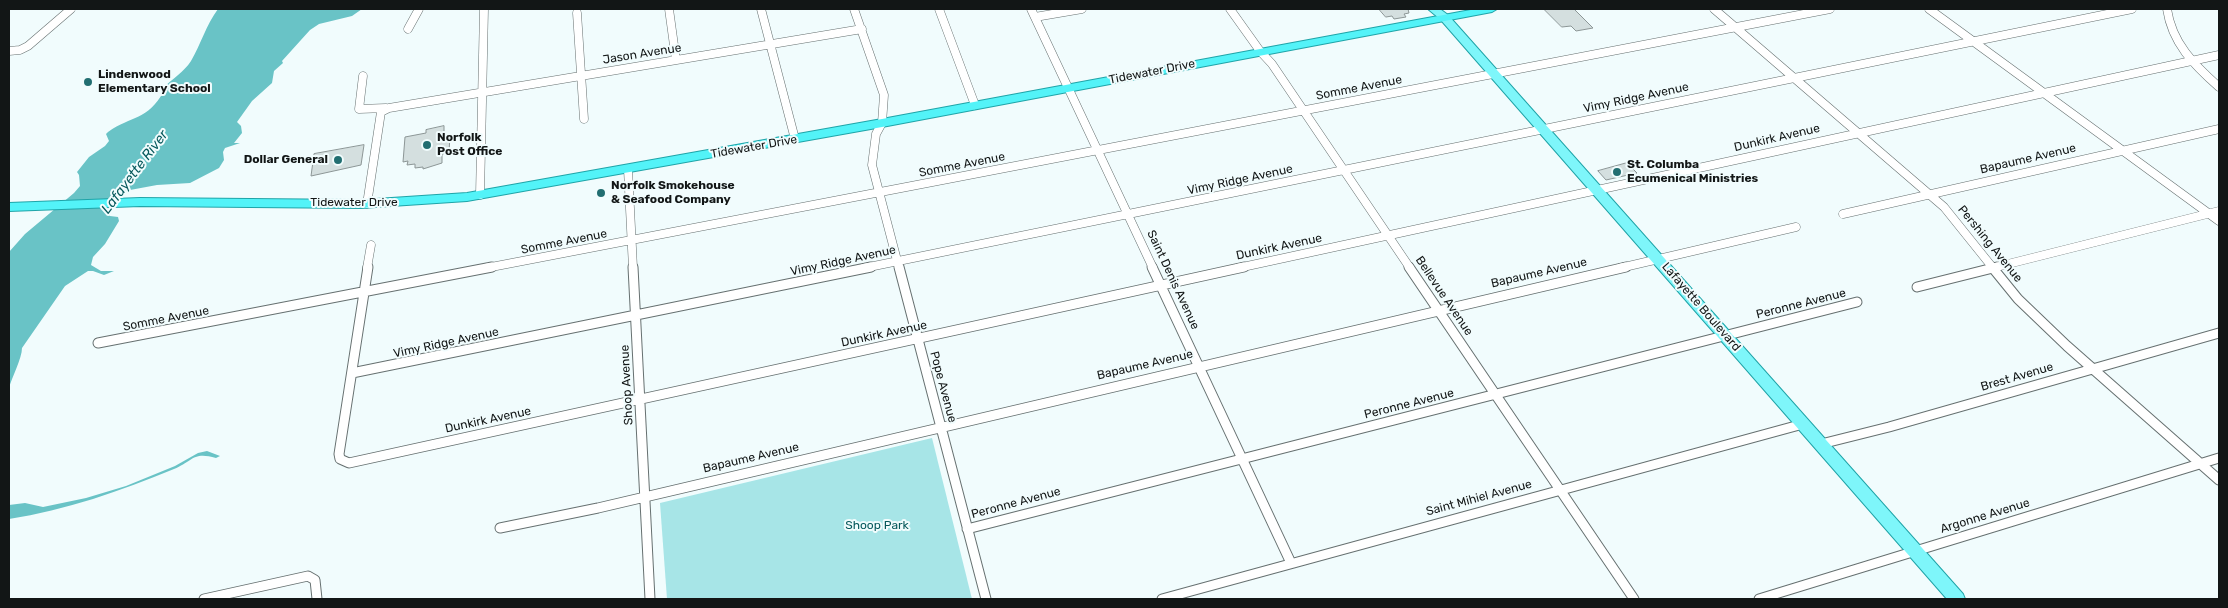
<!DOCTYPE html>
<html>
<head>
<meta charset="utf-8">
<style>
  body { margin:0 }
  #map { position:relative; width:2228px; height:608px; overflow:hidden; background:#f1fcfd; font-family:Rubik,sans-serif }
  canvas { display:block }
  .frame { position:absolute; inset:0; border:10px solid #121616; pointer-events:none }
</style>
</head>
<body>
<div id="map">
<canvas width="2228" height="608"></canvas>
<div class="frame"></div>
</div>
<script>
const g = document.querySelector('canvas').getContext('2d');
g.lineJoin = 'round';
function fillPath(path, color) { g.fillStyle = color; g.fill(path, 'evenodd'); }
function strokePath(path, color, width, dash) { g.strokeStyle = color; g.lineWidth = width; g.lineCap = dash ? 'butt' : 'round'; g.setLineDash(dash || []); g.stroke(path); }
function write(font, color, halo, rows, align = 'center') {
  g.font = font + ' Rubik,sans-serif'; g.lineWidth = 4; g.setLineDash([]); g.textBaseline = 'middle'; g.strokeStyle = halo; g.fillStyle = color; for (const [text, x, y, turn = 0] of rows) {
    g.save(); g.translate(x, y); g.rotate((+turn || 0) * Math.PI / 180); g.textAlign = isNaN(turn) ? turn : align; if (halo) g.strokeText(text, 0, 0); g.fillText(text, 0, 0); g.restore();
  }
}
fillPath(new Path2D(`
  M 932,438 L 972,599 L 667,599 L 660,503 Z`), '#a7e5e7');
fillPath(new Path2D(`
  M 218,9 L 362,9 L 352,16 L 319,24 L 310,30 L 282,61 L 283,63 L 274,71 L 272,83 L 252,101 L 237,122 L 241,126 L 242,133 L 234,143 L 240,143 L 225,148 L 223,152 L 224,160 L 219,168 L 190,183 L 157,185 L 130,190 L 110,201 L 104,209 L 110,216 L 118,217 L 119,221 L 105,244 L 93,257 L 91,265 L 101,271 L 114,271 L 104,275 L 93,271 L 88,271 L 65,286 L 22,348 C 22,358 12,377 9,388 L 9,252 L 25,234 L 74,193 L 80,186 L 79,175 L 77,172 L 89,157 L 105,146 L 109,141 L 106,134 L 108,132 C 132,115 147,121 164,91 L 163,88 C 172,79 184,72 191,61 C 201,44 206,25 218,9 Z
  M 207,451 L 220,456 L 216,458 C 193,451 193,461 174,469 C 121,491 66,510 9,519 L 9,505 L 25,503 L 43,507 L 86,498 L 126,486 L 175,466 L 198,453 Z`), '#69c3c6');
const building = new Path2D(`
  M 1379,9 L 1408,9 L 1409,13 L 1404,14 L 1406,17 L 1394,19 L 1392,16 L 1386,17 Z
  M 1544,9 L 1574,9 L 1593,28 L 1576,31 L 1571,26 L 1562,27 Z
  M 444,126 L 444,136 L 450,135 L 449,153 L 442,154 L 442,163 L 423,169 L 423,167 L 415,168 L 415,164 L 407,165 L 408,161 L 403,162 L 405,137 L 426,133 L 426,130 Z
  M 364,145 L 361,165 L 311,176 L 314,154 Z
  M 1627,163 L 1637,173 L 1606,180 L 1598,171 Z`);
fillPath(building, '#d4dfdf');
strokePath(building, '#8c9696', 1);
const minorFar1 = new Path2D(`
  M 669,9 L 676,60
  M 761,9 L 795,139
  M 854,9 L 884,95 L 882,123 L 876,134 L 872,165 L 899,268
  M 939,9 L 975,105
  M 1031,9 L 1153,268
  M 1230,9 L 1260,51 L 1272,64 L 1410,268
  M 1714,9 L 1944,207 L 1993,268
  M 1929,9 L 2219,221
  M 2167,9 C 2172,43 2194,65 2219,87
  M 577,13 L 584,119
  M 1035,17 L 1082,9
  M 408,29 L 419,9
  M 9,51 L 20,50 L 28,46 L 71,9
  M 363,76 L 359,109 L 386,108
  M 628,169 L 633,268
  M 480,195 L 484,9
  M 367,204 L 381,112 L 389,108 L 862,29
  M 1843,214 L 2219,129
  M 367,268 L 371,245
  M 486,268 L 1830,9
  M 864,268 L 2132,9
  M 1238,268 L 2219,55
  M 1620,268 L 1796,227
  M 1992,268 L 2219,211`);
const minor = new Path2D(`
  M 368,267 L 339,454 L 340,459 L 349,463 L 1244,267
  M 633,267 L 650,599
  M 899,267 L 986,599
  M 1152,267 L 1291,563
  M 1409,267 L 1634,599
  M 1992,267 L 2018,299 L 2067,346 L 2219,480
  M 1917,287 L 1997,267
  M 98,343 L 492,267
  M 352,373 L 871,267
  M 1821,444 L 1889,427 L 2219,333
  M 500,528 L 598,508 L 1626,267
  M 967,529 L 1857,302
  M 204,599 L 308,576 L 315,580 L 317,599
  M 1162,599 L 1803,424
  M 1759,599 L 2219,458`);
const primary = new Path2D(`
  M 1428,9 L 1440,9 L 1448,15 L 1963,594 L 1965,599 L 1947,599 L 1440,19 Z`);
const trunk = new Path2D(`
  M 1476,9 L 1497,9 L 1492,12 L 882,127 L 467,201 L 361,208 L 140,206 L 9,211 L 9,203 L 140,198 L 361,200 L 467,193 L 882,119 Z`);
strokePath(minorFar1, '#667070', 9);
strokePath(minor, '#667070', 11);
strokePath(primary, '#20a4a8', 2);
strokePath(trunk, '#20a4a8', 2);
strokePath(minorFar1, '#fff', 8);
strokePath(minor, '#fff', 9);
fillPath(primary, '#7ef6fa');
fillPath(trunk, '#53f3f8');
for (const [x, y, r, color] of [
  [88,82,5,"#226e71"],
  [427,145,5,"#226e71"],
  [338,160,5,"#226e71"],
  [1617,172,5,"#226e71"],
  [601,193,5,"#226e71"]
]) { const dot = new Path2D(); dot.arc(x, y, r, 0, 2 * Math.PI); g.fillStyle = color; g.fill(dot); strokePath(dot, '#f1fcfd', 2); }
write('12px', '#121616', '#f1fcfd', [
  ["Jason Avenue",642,54,-9],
  ["Tidewater Drive",1152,72,-11],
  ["Somme Avenue",1359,88,-11],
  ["Vimy Ridge Avenue",1636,98,-12],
  ["Dunkirk Avenue",1777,138,-13],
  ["Tidewater Drive",754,147,-10],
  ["Bapaume Avenue",2028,159,-13],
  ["Somme Avenue",962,165,-11],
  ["Vimy Ridge Avenue",1240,180,-12],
  ["Tidewater Drive",354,203],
  ["Somme Avenue",564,242,-11],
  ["Pershing Avenue",1990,244,51],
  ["Dunkirk Avenue",1279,247,-12],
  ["Vimy Ridge Avenue",843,261,-12],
  ["Bapaume Avenue",1539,273,-13],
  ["Saint Denis Avenue",1173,280,65],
  ["Bellevue Avenue",1444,296,56],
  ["Peronne Avenue",1801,304,-14],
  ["Lafayette Boulevard",1701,307,49],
  ["Somme Avenue",166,319,-11],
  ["Dunkirk Avenue",884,334,-12],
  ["Vimy Ridge Avenue",446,343,-12],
  ["Bapaume Avenue",1145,365,-13],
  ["Brest Avenue",2017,377,-16],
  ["Shoop Avenue",627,385,-93],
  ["Pope Avenue",943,387,75],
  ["Peronne Avenue",1409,404,-14],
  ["Dunkirk Avenue",488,420,-12],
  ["Bapaume Avenue",751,458,-13],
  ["Saint Mihiel Avenue",1479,498,-15],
  ["Peronne Avenue",1016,503,-15],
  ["Argonne Avenue",1985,516,-17]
]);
write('bold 12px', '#121616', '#f1fcfd', [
  ["Lindenwood",98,75],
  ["Elementary School",98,89],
  ["Norfolk",437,138],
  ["Post Office",437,152],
  ["Dollar General",328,160,"right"],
  ["St. Columba",1627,165],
  ["Ecumenical Ministries",1627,179],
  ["Norfolk Smokehouse",611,186],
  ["& Seafood Company",611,200]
], 'left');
write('12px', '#07595c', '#f1fcfd', [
  ["Shoop Park",877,526]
]);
write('italic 14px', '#07595c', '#f1fcfd', [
  ["Lafayette River",135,172,-53]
]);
</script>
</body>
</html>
